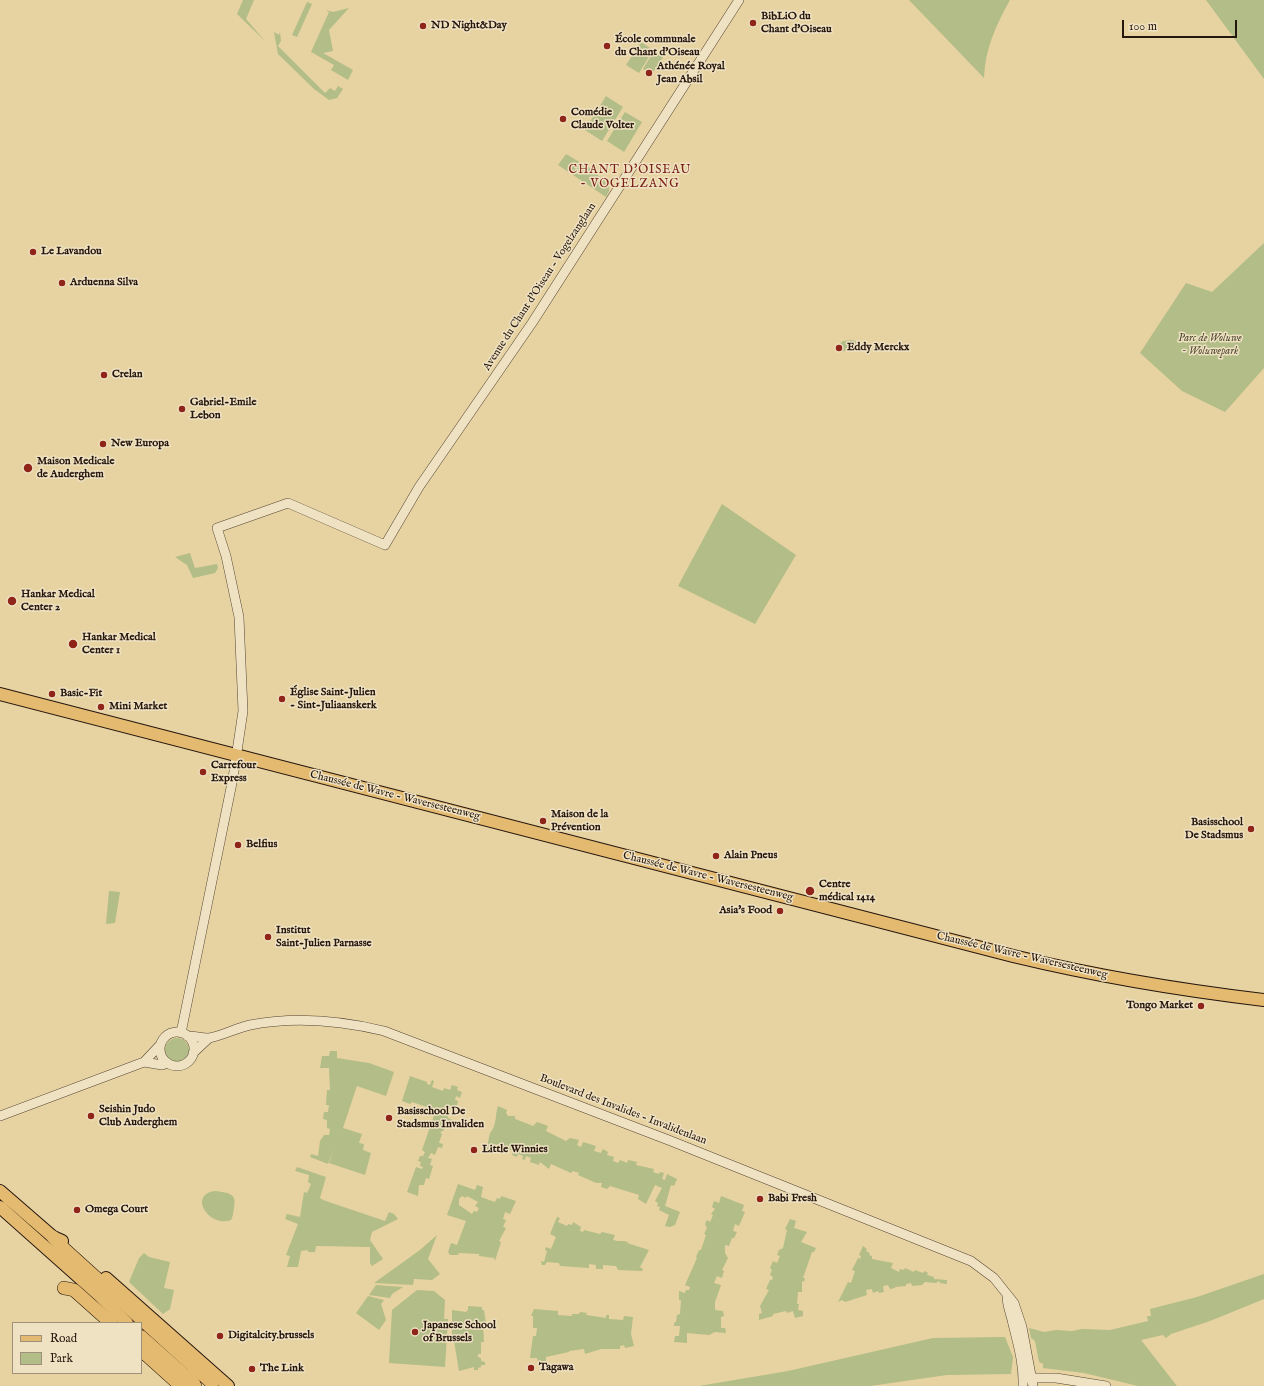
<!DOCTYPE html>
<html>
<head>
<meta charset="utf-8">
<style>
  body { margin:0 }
  #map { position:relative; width:1264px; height:1386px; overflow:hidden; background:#e7d3a1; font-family:"IM FELL English",serif }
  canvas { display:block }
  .legend { position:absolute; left:12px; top:1322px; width:130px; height:52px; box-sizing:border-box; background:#efe2c2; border:1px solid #9e907a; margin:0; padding:5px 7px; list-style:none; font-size:12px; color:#25160e }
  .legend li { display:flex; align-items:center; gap:8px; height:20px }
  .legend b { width:20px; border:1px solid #9e907a }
  .scale { position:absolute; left:1122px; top:20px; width:115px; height:18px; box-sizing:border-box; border:2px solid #25160e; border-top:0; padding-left:5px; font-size:12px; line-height:14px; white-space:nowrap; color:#25160e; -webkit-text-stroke:3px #efe2c2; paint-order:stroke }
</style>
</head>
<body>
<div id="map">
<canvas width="1264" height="1386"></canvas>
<ul class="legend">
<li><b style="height:5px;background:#e4ba70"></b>Road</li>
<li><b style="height:11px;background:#b2bd87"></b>Park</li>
</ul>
<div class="scale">100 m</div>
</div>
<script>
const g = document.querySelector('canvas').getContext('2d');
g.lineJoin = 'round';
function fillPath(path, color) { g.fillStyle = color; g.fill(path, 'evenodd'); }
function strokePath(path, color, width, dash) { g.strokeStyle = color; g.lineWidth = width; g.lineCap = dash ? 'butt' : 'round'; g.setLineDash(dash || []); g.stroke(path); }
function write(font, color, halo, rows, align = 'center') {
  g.font = font + ' "IM FELL English",serif'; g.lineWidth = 3; g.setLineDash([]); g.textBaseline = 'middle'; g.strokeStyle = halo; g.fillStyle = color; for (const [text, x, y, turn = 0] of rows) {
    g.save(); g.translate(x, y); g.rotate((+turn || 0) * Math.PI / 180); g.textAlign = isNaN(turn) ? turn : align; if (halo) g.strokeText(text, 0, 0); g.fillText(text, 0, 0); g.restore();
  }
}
fillPath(new Path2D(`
  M 243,0 L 254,0 L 246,19 L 265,41 L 237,14 Z
  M 909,0 L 1010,0 C 996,25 985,49 984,78 Z
  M 1206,0 L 1264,0 L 1264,79 Z
  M 307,2 L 312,4 L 297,37 L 292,35 Z
  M 349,8 L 329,30 L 333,51 L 323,53 L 353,70 L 348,80 L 331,70 L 334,65 L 311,52 L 329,12 L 326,10 L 333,12 Z
  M 274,32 L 279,35 L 280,32 L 281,41 L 278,46 L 325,93 L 330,88 L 335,91 L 338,86 L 343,89 L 337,98 L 329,100 L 314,89 L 278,54 Z
  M 641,42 L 653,50 L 639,73 L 626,65 Z
  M 654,51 L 663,57 L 652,74 L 643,69 Z
  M 606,96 L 623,107 L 602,141 L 585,130 Z
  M 625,112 L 642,122 L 624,152 L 607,141 Z
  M 566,154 L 591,169 L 609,185 L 609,191 L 606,197 L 558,165 Z
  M 1264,243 L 1264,368 L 1225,412 L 1182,391 L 1140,353 L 1186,283 L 1212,292 Z
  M 853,340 L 857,342 C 854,350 842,354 835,349 L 835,347 L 843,341 Z
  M 722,504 L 796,555 L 755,624 L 678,586 Z
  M 190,553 L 195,568 L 217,564 L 218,568 L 215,573 L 193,578 L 187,565 L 175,557 Z
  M 109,891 L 120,892 L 115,923 L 106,924 Z
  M165 1050a12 12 0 1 1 24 0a12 12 0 1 1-24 0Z
  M 330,1051 L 337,1051 L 337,1058 L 369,1063 L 394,1072 L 386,1096 L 357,1086 L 343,1128 L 362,1134 L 359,1143 L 364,1144 L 363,1150 L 371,1153 L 365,1175 L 329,1163 L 335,1147 L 328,1164 L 310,1157 L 311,1154 L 318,1156 L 320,1141 L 324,1135 L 329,1135 L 330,1129 L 327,1128 L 327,1120 L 323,1119 L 324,1112 L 328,1112 L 329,1105 L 326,1105 L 327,1090 L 330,1090 L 329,1068 L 320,1068 L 322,1056 L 329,1056 Z
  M 410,1076 L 427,1082 L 427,1084 L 430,1085 L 432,1080 L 434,1081 L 432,1087 L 443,1091 L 444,1088 L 450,1090 L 452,1085 L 458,1087 L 457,1090 L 462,1092 L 460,1098 L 456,1096 L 455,1100 L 458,1101 L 456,1110 L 451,1108 L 447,1111 L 448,1118 L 452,1120 L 451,1122 L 448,1121 L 443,1131 L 442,1131 L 440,1133 L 442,1134 L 439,1143 L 443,1144 L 442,1148 L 438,1147 L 435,1155 L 431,1153 L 428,1158 L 432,1159 L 430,1165 L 433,1166 L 429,1179 L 426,1178 L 424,1185 L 419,1185 L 418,1196 L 407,1192 L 416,1167 L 422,1169 L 423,1167 L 420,1166 L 421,1162 L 418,1161 L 420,1156 L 423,1156 L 425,1152 L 422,1150 L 436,1110 L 412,1102 L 410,1104 L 402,1101 Z
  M 498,1106 L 507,1110 L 506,1113 L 508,1116 L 515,1116 L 515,1119 C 523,1122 526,1123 533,1126 L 537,1122 L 548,1126 L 546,1131 L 566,1141 L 570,1138 L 579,1140 L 577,1145 L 581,1147 L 583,1142 L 596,1146 L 594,1151 L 601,1153 L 603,1149 L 608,1152 L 607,1155 L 614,1157 L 613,1161 L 618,1163 L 620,1160 L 627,1163 L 628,1160 L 637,1162 L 636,1165 L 654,1169 L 653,1172 L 659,1174 L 660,1172 L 664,1173 L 662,1179 L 665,1180 L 667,1174 L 677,1179 L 674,1186 L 671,1185 L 665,1206 L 680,1212 L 675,1225 L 670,1227 L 665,1226 L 669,1215 L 659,1210 L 660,1207 L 657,1206 L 658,1203 L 655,1201 L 662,1188 L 655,1185 L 646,1204 L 638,1199 L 639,1195 L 610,1186 L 607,1189 L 601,1187 L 602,1183 L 596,1183 L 578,1175 L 579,1173 L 573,1171 L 571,1173 L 551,1164 L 549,1169 L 540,1162 L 539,1165 L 530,1162 L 531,1158 L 526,1156 L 525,1160 L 522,1159 L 523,1156 L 518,1154 L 517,1157 L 512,1155 L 513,1151 L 505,1148 L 503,1152 L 500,1151 L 500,1147 L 494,1145 L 491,1152 L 486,1151 L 490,1133 C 497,1126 495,1114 498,1106 Z
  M 297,1167 L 326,1177 L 320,1198 L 323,1200 L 385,1221 L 389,1212 L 394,1214 L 398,1219 L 372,1232 L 370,1240 L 383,1259 L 372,1266 L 370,1263 L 370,1247 L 316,1246 L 315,1252 L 308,1252 L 308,1250 L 301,1251 L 298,1267 L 287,1267 L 290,1256 L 286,1255 L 298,1224 L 285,1219 L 287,1214 L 300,1217 L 304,1192 L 307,1193 L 311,1184 L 308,1182 L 309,1175 L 295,1171 Z
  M 458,1184 L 475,1190 L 477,1185 L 483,1187 L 481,1197 L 495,1202 L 497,1198 L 500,1199 L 501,1196 L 516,1201 L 510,1214 L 505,1212 L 503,1219 L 506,1220 L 503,1227 L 506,1228 L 499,1241 L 501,1242 L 495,1261 L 494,1258 L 479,1256 L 479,1254 L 459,1253 L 458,1255 L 450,1255 L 448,1252 L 451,1243 L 457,1245 L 466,1221 L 447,1215 ZM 462,1196 L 466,1198 L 467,1196 L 478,1202 L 475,1206 L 479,1208 L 477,1212 L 474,1211 L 472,1214 L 459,1205 L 459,1199 Z
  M 215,1191 C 229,1193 237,1193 234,1208 C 233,1213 233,1217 231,1220 C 208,1228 188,1194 215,1191 Z
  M 721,1196 L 744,1205 L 742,1211 L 745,1212 L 739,1226 L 735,1224 L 733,1231 L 737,1232 L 734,1238 L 732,1238 L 729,1246 L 725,1245 L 725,1253 L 728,1258 L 722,1270 L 724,1271 L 722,1278 L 717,1276 L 714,1283 L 721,1285 L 715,1302 L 715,1310 L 723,1311 L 724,1316 L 721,1317 L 721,1328 L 725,1328 L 726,1333 L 715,1332 L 709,1335 L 687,1333 L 687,1343 L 674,1342 L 675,1336 L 679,1336 L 680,1326 L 674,1326 L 674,1323 L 676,1322 L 677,1315 L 680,1314 L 681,1300 L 679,1300 L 679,1291 L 685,1293 L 686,1290 L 689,1290 L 690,1287 L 685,1285 L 697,1258 L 696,1257 L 699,1250 L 701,1250 L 706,1235 L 704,1234 L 707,1228 L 705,1224 L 707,1220 L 710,1222 L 713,1215 L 711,1214 L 715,1209 L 712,1207 L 714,1201 L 719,1203 Z
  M 557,1217 L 560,1218 L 558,1222 L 567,1226 L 568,1224 L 572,1225 L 573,1222 L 581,1227 L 580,1231 L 583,1232 L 584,1230 L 600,1234 L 602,1232 L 615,1235 L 613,1240 C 620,1242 623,1240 628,1242 L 627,1243 L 649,1250 L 640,1267 L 643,1269 L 642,1271 L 618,1270 L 616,1266 L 603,1265 L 603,1269 L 596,1269 L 596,1265 L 589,1264 L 589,1268 L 560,1266 L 559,1263 L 547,1262 L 545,1265 L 542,1265 L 541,1261 L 544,1262 L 547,1251 L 545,1250 L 546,1247 L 551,1249 L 556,1237 L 550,1234 Z
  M 790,1219 L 796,1221 L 794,1228 L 807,1232 L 801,1242 L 816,1248 L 814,1252 L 812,1252 L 803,1278 L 805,1278 L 804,1282 L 802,1281 L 802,1292 L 798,1292 L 797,1304 L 799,1304 L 798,1310 L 803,1311 L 803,1316 L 795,1318 L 793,1311 L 787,1313 L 786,1311 L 773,1314 L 773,1316 L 759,1320 L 759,1314 L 762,1313 L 760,1306 L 769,1290 L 766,1289 L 770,1280 L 772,1280 L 773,1277 L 770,1275 L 772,1270 L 770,1268 L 773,1261 L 777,1263 L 780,1256 L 777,1255 L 779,1250 L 783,1248 L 787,1230 L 785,1229 Z
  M 437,1235 L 428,1259 L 440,1274 L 432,1280 L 414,1279 L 413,1285 L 374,1283 L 420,1250 Z
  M 863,1246 L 867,1249 L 866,1251 L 870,1253 L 869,1255 L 872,1256 L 872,1259 L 893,1263 L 891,1268 L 899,1272 L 900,1269 L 904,1270 L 905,1268 L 914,1272 L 915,1270 L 923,1273 L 925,1271 L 928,1273 L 927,1275 L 934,1277 L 934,1279 L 947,1280 L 947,1284 L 940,1283 L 939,1281 L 936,1283 L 925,1282 L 922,1285 L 912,1286 L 911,1283 L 906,1284 L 906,1286 L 895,1287 L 895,1288 L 890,1289 L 888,1285 L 883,1286 L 884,1292 L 879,1293 L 878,1291 L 873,1293 L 872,1289 L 866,1290 L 867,1295 L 845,1302 L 842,1300 L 838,1302 L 848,1282 L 851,1283 L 855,1271 L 852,1270 L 858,1258 L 860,1259 L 861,1256 L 859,1255 Z
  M 144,1253 L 149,1257 L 170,1262 L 164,1288 L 174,1290 L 170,1309 L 163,1314 L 129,1282 L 139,1258 Z
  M 1264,1274 L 1264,1299 L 1210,1321 L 1171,1334 L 1166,1338 L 1163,1335 L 1141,1340 L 1177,1386 L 1138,1386 L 1084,1373 L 1043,1368 L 1043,1364 L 1039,1362 L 1035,1341 L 1031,1338 L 1029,1328 L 1044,1332 L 1056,1330 L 1072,1331 L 1082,1329 L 1110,1330 L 1148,1321 L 1147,1316 L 1151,1316 L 1150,1309 L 1197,1297 Z
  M 376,1285 L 403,1287 L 392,1294 L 390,1298 L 369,1295 Z
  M 417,1290 L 434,1291 L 445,1300 L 444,1319 L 448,1319 L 445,1367 L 389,1363 L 392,1310 Z
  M 368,1296 L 384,1300 L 381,1304 L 386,1320 L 379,1330 L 356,1313 Z
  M 468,1306 L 482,1307 L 482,1310 L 484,1310 L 486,1324 L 483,1325 L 484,1342 L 481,1342 L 481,1354 L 478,1354 L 478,1357 L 481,1358 L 481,1361 L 485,1362 L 485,1365 L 481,1365 L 481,1367 L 478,1368 L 478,1370 L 474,1370 L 474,1367 L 459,1371 L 454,1341 L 452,1340 L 452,1310 L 466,1312 L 468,1310 Z
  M 534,1309 L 558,1311 L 558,1315 L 572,1316 L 572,1314 L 579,1314 L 580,1312 L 587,1313 L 586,1315 L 606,1318 L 606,1315 L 609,1315 L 609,1319 L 623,1320 L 624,1316 L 633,1317 L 631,1334 L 634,1346 L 625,1348 L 624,1345 L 620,1346 L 620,1349 L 601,1349 L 585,1354 L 584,1349 L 569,1351 L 569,1352 L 546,1357 L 546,1361 L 538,1362 L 537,1358 L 530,1358 L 533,1336 L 536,1336 L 537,1328 L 533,1328 L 533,1316 L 531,1316 Z
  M 1005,1337 L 1013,1357 L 1011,1374 L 947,1375 L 870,1386 L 699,1386 L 788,1371 L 933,1338 Z`), '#b2bd87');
const minor = new Path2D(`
  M160 1049a17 17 0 1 1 34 0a17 17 0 1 1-34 0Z
  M 181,1033 L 233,778 L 243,711 L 239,617 L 226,556 L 217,528 L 288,503 L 385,545 L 419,487 L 532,323 L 739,0
  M 187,1036 C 194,1036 202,1038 209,1038 C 222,1036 236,1028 250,1025 C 296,1016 339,1020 384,1031 L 671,1141 L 971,1261 L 994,1278 L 1014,1303 L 1022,1327 L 1033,1386
  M 193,1053 L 209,1038
  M 144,1062 L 162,1065 L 167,1063
  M 0,1116 L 144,1062 L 160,1045
  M 1007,1296 C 1007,1306 1011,1314 1013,1324 C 1018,1344 1024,1365 1023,1386
  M 1027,1378 L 1056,1378 L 1106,1386`);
const major = new Path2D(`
  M 0,694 L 1013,956 C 1096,976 1179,990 1264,1000
  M 0,1191 L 53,1237 L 62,1241
  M 0,1207 L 99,1295 L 127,1323
  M 106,1278 L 228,1386
  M 141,1336 L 194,1383`);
const highway = new Path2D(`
  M 53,1237 L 62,1247 L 212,1383
  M 64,1288 L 74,1290 L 111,1323
  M 141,1350 L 181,1386
  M 187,1377 L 195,1386`);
strokePath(minor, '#564533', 10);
strokePath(major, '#25160e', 14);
strokePath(highway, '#25160e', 14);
strokePath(minor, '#efe2c2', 9);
strokePath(major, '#e4ba70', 12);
strokePath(highway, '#e4ba70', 13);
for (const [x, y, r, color] of [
  [753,23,4,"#8f2418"],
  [423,26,4,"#8f2418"],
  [607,46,4,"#8f2418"],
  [649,73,4,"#8f2418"],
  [563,119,4,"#8f2418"],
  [33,252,4,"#8f2418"],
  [62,283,4,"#8f2418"],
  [839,348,4,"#8f2418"],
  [104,375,4,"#8f2418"],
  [182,409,4,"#8f2418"],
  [103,444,4,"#8f2418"],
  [28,468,5,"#8f2418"],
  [12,601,5,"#8f2418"],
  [73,644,5,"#8f2418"],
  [52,694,4,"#8f2418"],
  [282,699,4,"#8f2418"],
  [101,707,4,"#8f2418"],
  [203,772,4,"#8f2418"],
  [543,821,4,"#8f2418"],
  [1251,829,4,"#8f2418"],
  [238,845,4,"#8f2418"],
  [716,856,4,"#8f2418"],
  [810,891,5,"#8f2418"],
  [780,911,4,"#8f2418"],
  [268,937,4,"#8f2418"],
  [1201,1006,4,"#8f2418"],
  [91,1116,4,"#8f2418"],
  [389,1118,4,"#8f2418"],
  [474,1150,4,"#8f2418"],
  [760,1199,4,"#8f2418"],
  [77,1210,4,"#8f2418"],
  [415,1332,4,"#8f2418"],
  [220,1336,4,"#8f2418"],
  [531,1368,4,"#8f2418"],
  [252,1369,4,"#8f2418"]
]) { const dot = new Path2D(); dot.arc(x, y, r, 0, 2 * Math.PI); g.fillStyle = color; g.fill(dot); strokePath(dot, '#efe2c2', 1.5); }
write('bold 11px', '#25160e', '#efe2c2', [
  ["BibLiO du",761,17],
  ["Chant d'Oiseau",761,30],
  ["ND Night&Day",431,26],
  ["École communale",615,40],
  ["du Chant d'Oiseau",615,53],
  ["Athénée Royal",657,67],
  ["Jean Absil",657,80],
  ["Comédie",571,113],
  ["Claude Volter",571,126],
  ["Le Lavandou",41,252],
  ["Arduenna Silva",70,283],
  ["Eddy Merckx",847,348],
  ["Crelan",112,375],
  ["Gabriel-Emile",190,403],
  ["Lebon",190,416],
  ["New Europa",111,444],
  ["Maison Medicale",37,462],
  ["de Auderghem",37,475],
  ["Hankar Medical",21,595],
  ["Center 2",21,608],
  ["Hankar Medical",82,638],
  ["Center 1",82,651],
  ["Église Saint-Julien",290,693],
  ["- Sint-Juliaanskerk",290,706],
  ["Basic-Fit",60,694],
  ["Mini Market",109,707],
  ["Carrefour",211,766],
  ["Express",211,779],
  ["Maison de la",551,815],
  ["Prévention",551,828],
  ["Basisschool",1243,823,"right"],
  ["De Stadsmus",1243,836,"right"],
  ["Belfius",246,845],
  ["Alain Pneus",724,856],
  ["Centre",819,885],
  ["médical 1414",819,898],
  ["Asia's Food",772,911,"right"],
  ["Institut",276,931],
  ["Saint-Julien Parnasse",276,944],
  ["Tongo Market",1193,1006,"right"],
  ["Seishin Judo",99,1110],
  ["Club Auderghem",99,1123],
  ["Basisschool De",397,1112],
  ["Stadsmus Invaliden",397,1125],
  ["Little Winnies",482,1150],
  ["Babi Fresh",768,1199],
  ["Omega Court",85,1210],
  ["Japanese School",423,1326],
  ["of Brussels",423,1339],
  ["Digitalcity.brussels",228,1336],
  ["Tagawa",539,1368],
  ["The Link",260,1369]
], 'left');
write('11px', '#25160e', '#efe2c2', [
  ["Avenue du Chant d'Oiseau - Vogelzanglaan",540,287,-57],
  ["Chaussée de Wavre - Waversesteenweg",395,796,14],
  ["Chaussée de Wavre - Waversesteenweg",708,877,14],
  ["Chaussée de Wavre - Waversesteenweg",1022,956,13],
  ["Boulevard des Invalides - Invalidenlaan",623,1110,21]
]);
write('italic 11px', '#4f4832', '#efe2c2', [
  ["Parc de Woluwe",1210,339],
  ["- Woluwepark",1210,352]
]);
g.letterSpacing = '1px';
write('12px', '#7a1f14', '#efe2c2', [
  ["CHANT D'OISEAU",630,171],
  ["- VOGELZANG",630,185]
]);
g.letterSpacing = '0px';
</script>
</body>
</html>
